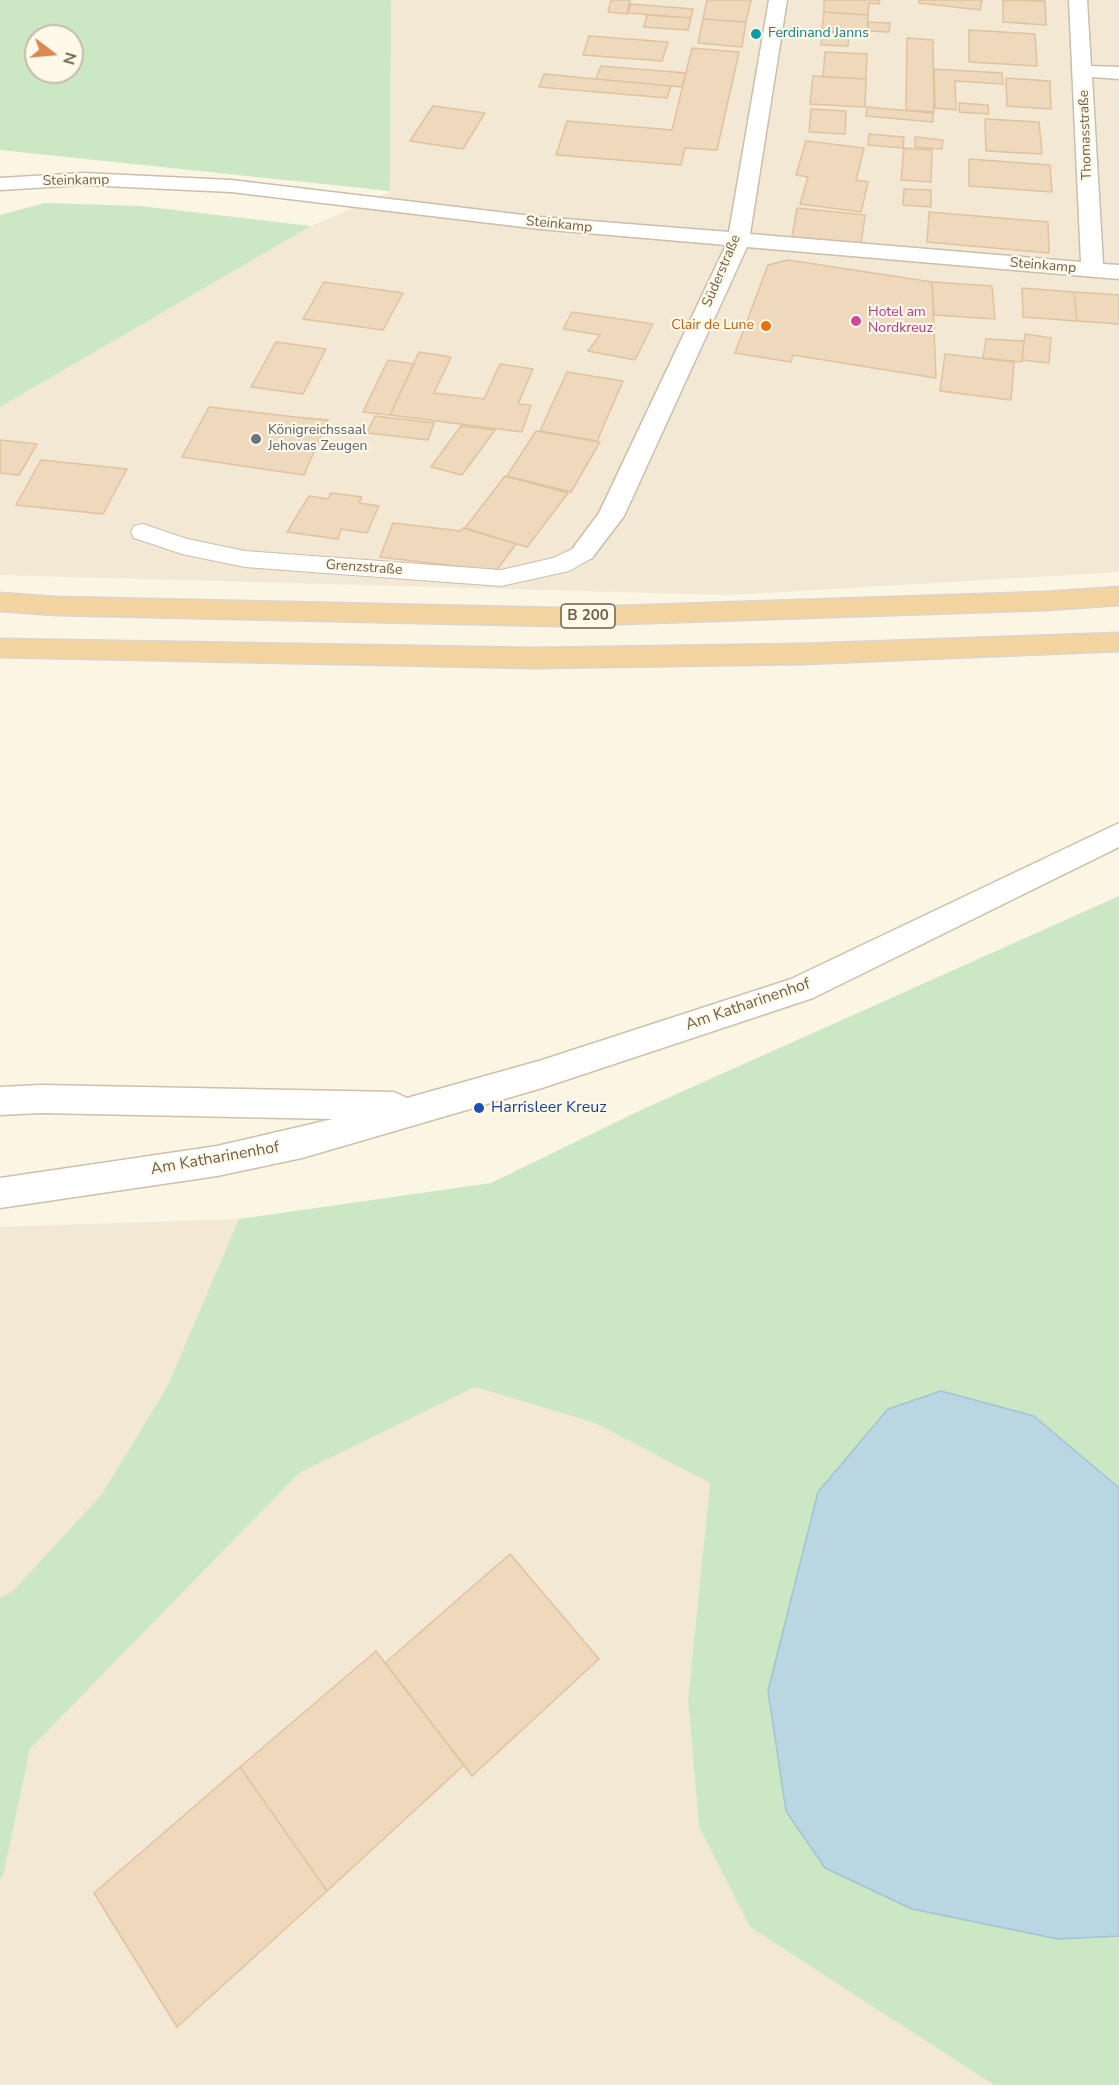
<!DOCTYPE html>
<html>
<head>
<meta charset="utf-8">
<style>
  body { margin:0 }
  #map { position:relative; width:1119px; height:2085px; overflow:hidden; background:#fbf5e4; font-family:"Nunito Sans",sans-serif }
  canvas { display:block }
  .north { position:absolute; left:24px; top:24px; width:60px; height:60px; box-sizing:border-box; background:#fef9e9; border:2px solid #c6bbaa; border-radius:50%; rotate:106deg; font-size:16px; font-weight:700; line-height:24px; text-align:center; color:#715f4b }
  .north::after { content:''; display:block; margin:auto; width:21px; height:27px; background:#dd8750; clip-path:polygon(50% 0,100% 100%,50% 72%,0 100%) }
</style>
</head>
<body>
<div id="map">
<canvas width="1119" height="2085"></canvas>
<div class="north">N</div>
</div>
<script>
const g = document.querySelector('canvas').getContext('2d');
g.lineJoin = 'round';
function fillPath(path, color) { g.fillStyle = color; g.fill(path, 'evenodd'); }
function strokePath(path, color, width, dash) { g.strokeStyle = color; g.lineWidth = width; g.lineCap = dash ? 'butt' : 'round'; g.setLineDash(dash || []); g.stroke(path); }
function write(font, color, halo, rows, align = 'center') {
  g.font = font + ' "Nunito Sans",sans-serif'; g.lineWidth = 4.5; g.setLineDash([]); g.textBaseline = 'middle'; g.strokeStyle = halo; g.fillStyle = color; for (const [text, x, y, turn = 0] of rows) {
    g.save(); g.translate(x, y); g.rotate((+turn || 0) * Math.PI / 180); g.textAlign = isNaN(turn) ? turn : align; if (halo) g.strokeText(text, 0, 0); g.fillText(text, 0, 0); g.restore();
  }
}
fillPath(new Path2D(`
  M 391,0 L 1119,0 L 1119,572 L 729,595 L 0,575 L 0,407 L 311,226 L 390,192 Z
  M 239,1219 L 168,1385 L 102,1494 L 12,1592 L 0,1598 L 0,1227 Z
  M 475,1387 L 595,1423 L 710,1483 L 688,1700 L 699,1828 L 750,1927 L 994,2085 L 0,2085 L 0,1879 L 3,1877 L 30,1749 L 299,1473 Z`), '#f2e8d3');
fillPath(new Path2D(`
  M 0,0 L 391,0 L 390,191 L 0,150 ZM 36,36 L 72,36 L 72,72 L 36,72 Z
  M 45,203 L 141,206 L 311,226 L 0,407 L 0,215 Z
  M 1119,896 L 1119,1488 L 1034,1416 L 1058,1939 L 1119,1936 L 1119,2085 L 994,2085 L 750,1927 L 699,1827 L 688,1700 L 710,1483 L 595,1423 L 475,1387 L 299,1473 L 30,1749 L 3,1877 L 0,1879 L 0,1598 L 12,1592 L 102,1494 L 168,1385 L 239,1219 L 491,1183 L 641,1110 Z`), '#cce7c3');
const water = new Path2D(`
  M 941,1391 L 1034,1416 L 1119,1488 L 1119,1936 L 1058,1939 L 912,1909 L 825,1868 L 786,1811 L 768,1691 L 818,1492 L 888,1409 Z`);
fillPath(water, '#bad6e3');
strokePath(water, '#a1c3d4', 1.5);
const building = new Path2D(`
  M 611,0 L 630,0 L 627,14 L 608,12 Z
  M 707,0 L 751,0 L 746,22 L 703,19 Z
  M 824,0 L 880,0 L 879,4 L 869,3 L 868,15 L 824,12 Z
  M 919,0 L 982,0 L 980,10 L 919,3 Z
  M 1003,0 L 1045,1 L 1046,25 L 1003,22 Z
  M 631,4 L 693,9 L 691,18 L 628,13 Z
  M 824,12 L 868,15 L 867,34 L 822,31 Z
  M 647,15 L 691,18 L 688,30 L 644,27 Z
  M 703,19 L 746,22 L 742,47 L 698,43 Z
  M 868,22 L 890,23 L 889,32 L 868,31 Z
  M 969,30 L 1035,34 L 1037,66 L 969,62 Z
  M 822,31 L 849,33 L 848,46 L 821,45 Z
  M 589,36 L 668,42 L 662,61 L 583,55 Z
  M 907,38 L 933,40 L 934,112 L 906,110 Z
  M 692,48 L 739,52 L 717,150 L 685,148 L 681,165 L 556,155 L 567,121 L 672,130 Z
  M 825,52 L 867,54 L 866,79 L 823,77 Z
  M 601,66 L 686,73 L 682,87 L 596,79 Z
  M 934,69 L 1002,73 L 1003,84 L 955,81 L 956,110 L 935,108 Z
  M 544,74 L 596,79 L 671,86 L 667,98 L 539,87 Z
  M 813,76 L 866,79 L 865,107 L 810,104 Z
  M 1006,78 L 1050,81 L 1051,109 L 1007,106 Z
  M 959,103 L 988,105 L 989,114 L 959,112 Z
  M 433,106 L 485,113 L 463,149 L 410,141 Z
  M 867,107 L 933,113 L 933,122 L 866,116 Z
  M 811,109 L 846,111 L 845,134 L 809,132 Z
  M 985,119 L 1039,122 L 1042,154 L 986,151 Z
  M 869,134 L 904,137 L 903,148 L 868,145 Z
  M 915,137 L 943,140 L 942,149 L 915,147 Z
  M 806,141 L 864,148 L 856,180 L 868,182 L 861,212 L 800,204 L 808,177 L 796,175 Z
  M 904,148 L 932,150 L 931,182 L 901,180 Z
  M 969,159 L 1050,165 L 1052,192 L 969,186 Z
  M 904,189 L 931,190 L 931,207 L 903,205 Z
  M 797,208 L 865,215 L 861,244 L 792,237 Z
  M 929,212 L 1048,222 L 1049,253 L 927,242 Z
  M 788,260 L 932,282 L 936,378 L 793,355 L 791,362 L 735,353 L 768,265 Z
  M 324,282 L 403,293 L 383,330 L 303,319 Z
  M 932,282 L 992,286 L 995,319 L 934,315 Z
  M 1022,288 L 1074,292 L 1077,321 L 1023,317 Z
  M 1074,292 L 1119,295 L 1119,324 L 1077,321 Z
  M 572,312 L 653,324 L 635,360 L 588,351 L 600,335 L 563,329 Z
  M 1025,334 L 1051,338 L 1049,363 L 1022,360 Z
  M 986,339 L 1024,341 L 1022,362 L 983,358 Z
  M 276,342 L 326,349 L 303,394 L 251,387 Z
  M 419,352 L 451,357 L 434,393 L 484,399 L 500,364 L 533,369 L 518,404 L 531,405 L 522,432 L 390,415 Z
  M 945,354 L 1014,362 L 1011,400 L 940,391 Z
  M 388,360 L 414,364 L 390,415 L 363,412 Z
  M 567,372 L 623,381 L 597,441 L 540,431 Z
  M 209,407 L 295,417 L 328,420 L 304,475 L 182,457 Z
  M 375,416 L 434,423 L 428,440 L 367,433 Z
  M 461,426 L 495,430 L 462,475 L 431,467 Z
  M 536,431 L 600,442 L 571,492 L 507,476 Z
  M 0,440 L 37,444 L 19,475 L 0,473 Z
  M 41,460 L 127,469 L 103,514 L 16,505 Z
  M 505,476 L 568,493 L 527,547 L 465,528 Z
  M 331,493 L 362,497 L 359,503 L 379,506 L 367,533 L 341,529 L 338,539 L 287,532 L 309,496 L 328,499 Z
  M 393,523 L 461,531 L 463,528 L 516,544 L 496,571 L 380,557 Z
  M 510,1554 L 599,1659 L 472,1776 L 385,1663 Z
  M 376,1651 L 464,1765 L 327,1891 L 240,1767 Z
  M 240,1767 L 327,1891 L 177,2027 L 94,1893 Z`);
fillPath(building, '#eed9bd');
strokePath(building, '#e0c29f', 1.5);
const service = new Path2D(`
  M 143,524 L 187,539 L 245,551 L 501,570 L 553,558 L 583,544 L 592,546 L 595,552 L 592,558 L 569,571 L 501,586 L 245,567 L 182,554 L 134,538 L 131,532 L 134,526 Z`);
const minor = new Path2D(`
  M 769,0 L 787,0 L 750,234 L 1081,262 L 1069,0 L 1087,0 L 1091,66 L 1119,67 L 1119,79 L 1092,77 L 1103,264 L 1119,265 L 1119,279 L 747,247 L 624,516 L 592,558 L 583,561 L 574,558 L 570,552 L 599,513 L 726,245 L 540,229 L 231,192 L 83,185 L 0,190 L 0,178 L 83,173 L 231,180 L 540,217 L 729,232 Z`);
const secondary = new Path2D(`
  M 1119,823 L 1119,847 L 813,998 L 542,1088 L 302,1158 L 217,1176 L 0,1208 L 0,1178 L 217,1146 L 333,1119 L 41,1113 L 0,1115 L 0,1087 L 41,1085 L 394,1092 L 407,1098 L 542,1060 L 791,979 Z`);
const trunk = new Path2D(`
  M 1119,587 L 1119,605 L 1046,610 L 558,626 L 56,615 L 0,611 L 0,593 L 56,597 L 558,608 L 1046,592 Z
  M 1119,633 L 1119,651 L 802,664 L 535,668 L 0,657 L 0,639 L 535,648 L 802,644 Z`);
strokePath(service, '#cbbeab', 2);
strokePath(minor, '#cbbeab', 3);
strokePath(secondary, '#cec0a9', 3);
strokePath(trunk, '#dad5d0', 3);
fillPath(service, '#fff');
fillPath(minor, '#fff');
fillPath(secondary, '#fff');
fillPath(trunk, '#f3d39f');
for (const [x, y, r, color] of [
  [756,34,6,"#0f9aa8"],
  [856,321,6,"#d1479c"],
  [766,326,6,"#e8710a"],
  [256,439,6,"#6b7280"],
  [479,1108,6,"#1a4fb4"]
]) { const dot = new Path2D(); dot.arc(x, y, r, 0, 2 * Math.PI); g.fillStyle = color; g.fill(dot); strokePath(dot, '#fef9e9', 2); }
write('14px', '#0d838f', '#fef9e9', [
  ["Ferdinand Janns",768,34]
], 'left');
write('14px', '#715f4b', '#fef9e9', [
  ["Thomasstraße",1086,135,-92],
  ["Steinkamp",76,181,-1],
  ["Steinkamp",559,225,6],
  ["Steinkamp",1043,266,5],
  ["Süderstraße",722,271,-67],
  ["Grenzstraße",364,568,4]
]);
write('14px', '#b23c85', '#fef9e9', [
  ["Hotel am",868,313],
  ["Nordkreuz",868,329]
], 'left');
write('14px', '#c56008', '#fef9e9', [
  ["Clair de Lune",754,326]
], 'right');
write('14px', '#5b616d', '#fef9e9', [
  ["Königreichssaal",268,431],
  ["Jehovas Zeugen",268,447]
], 'left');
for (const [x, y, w] of [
  [588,616,54]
]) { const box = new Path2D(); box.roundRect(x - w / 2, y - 12, w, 24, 4.5); g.fillStyle = '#fef9e9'; g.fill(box); strokePath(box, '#715f4b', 1.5); }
write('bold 15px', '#715f4b', null, [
  ["B 200",588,616]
]);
write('16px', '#715f4b', '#fef9e9', [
  ["Am Katharinenhof",748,1005,-19],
  ["Am Katharinenhof",215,1159,-10]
]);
write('16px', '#164399', '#fef9e9', [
  ["Harrisleer Kreuz",491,1108]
], 'left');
</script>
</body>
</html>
